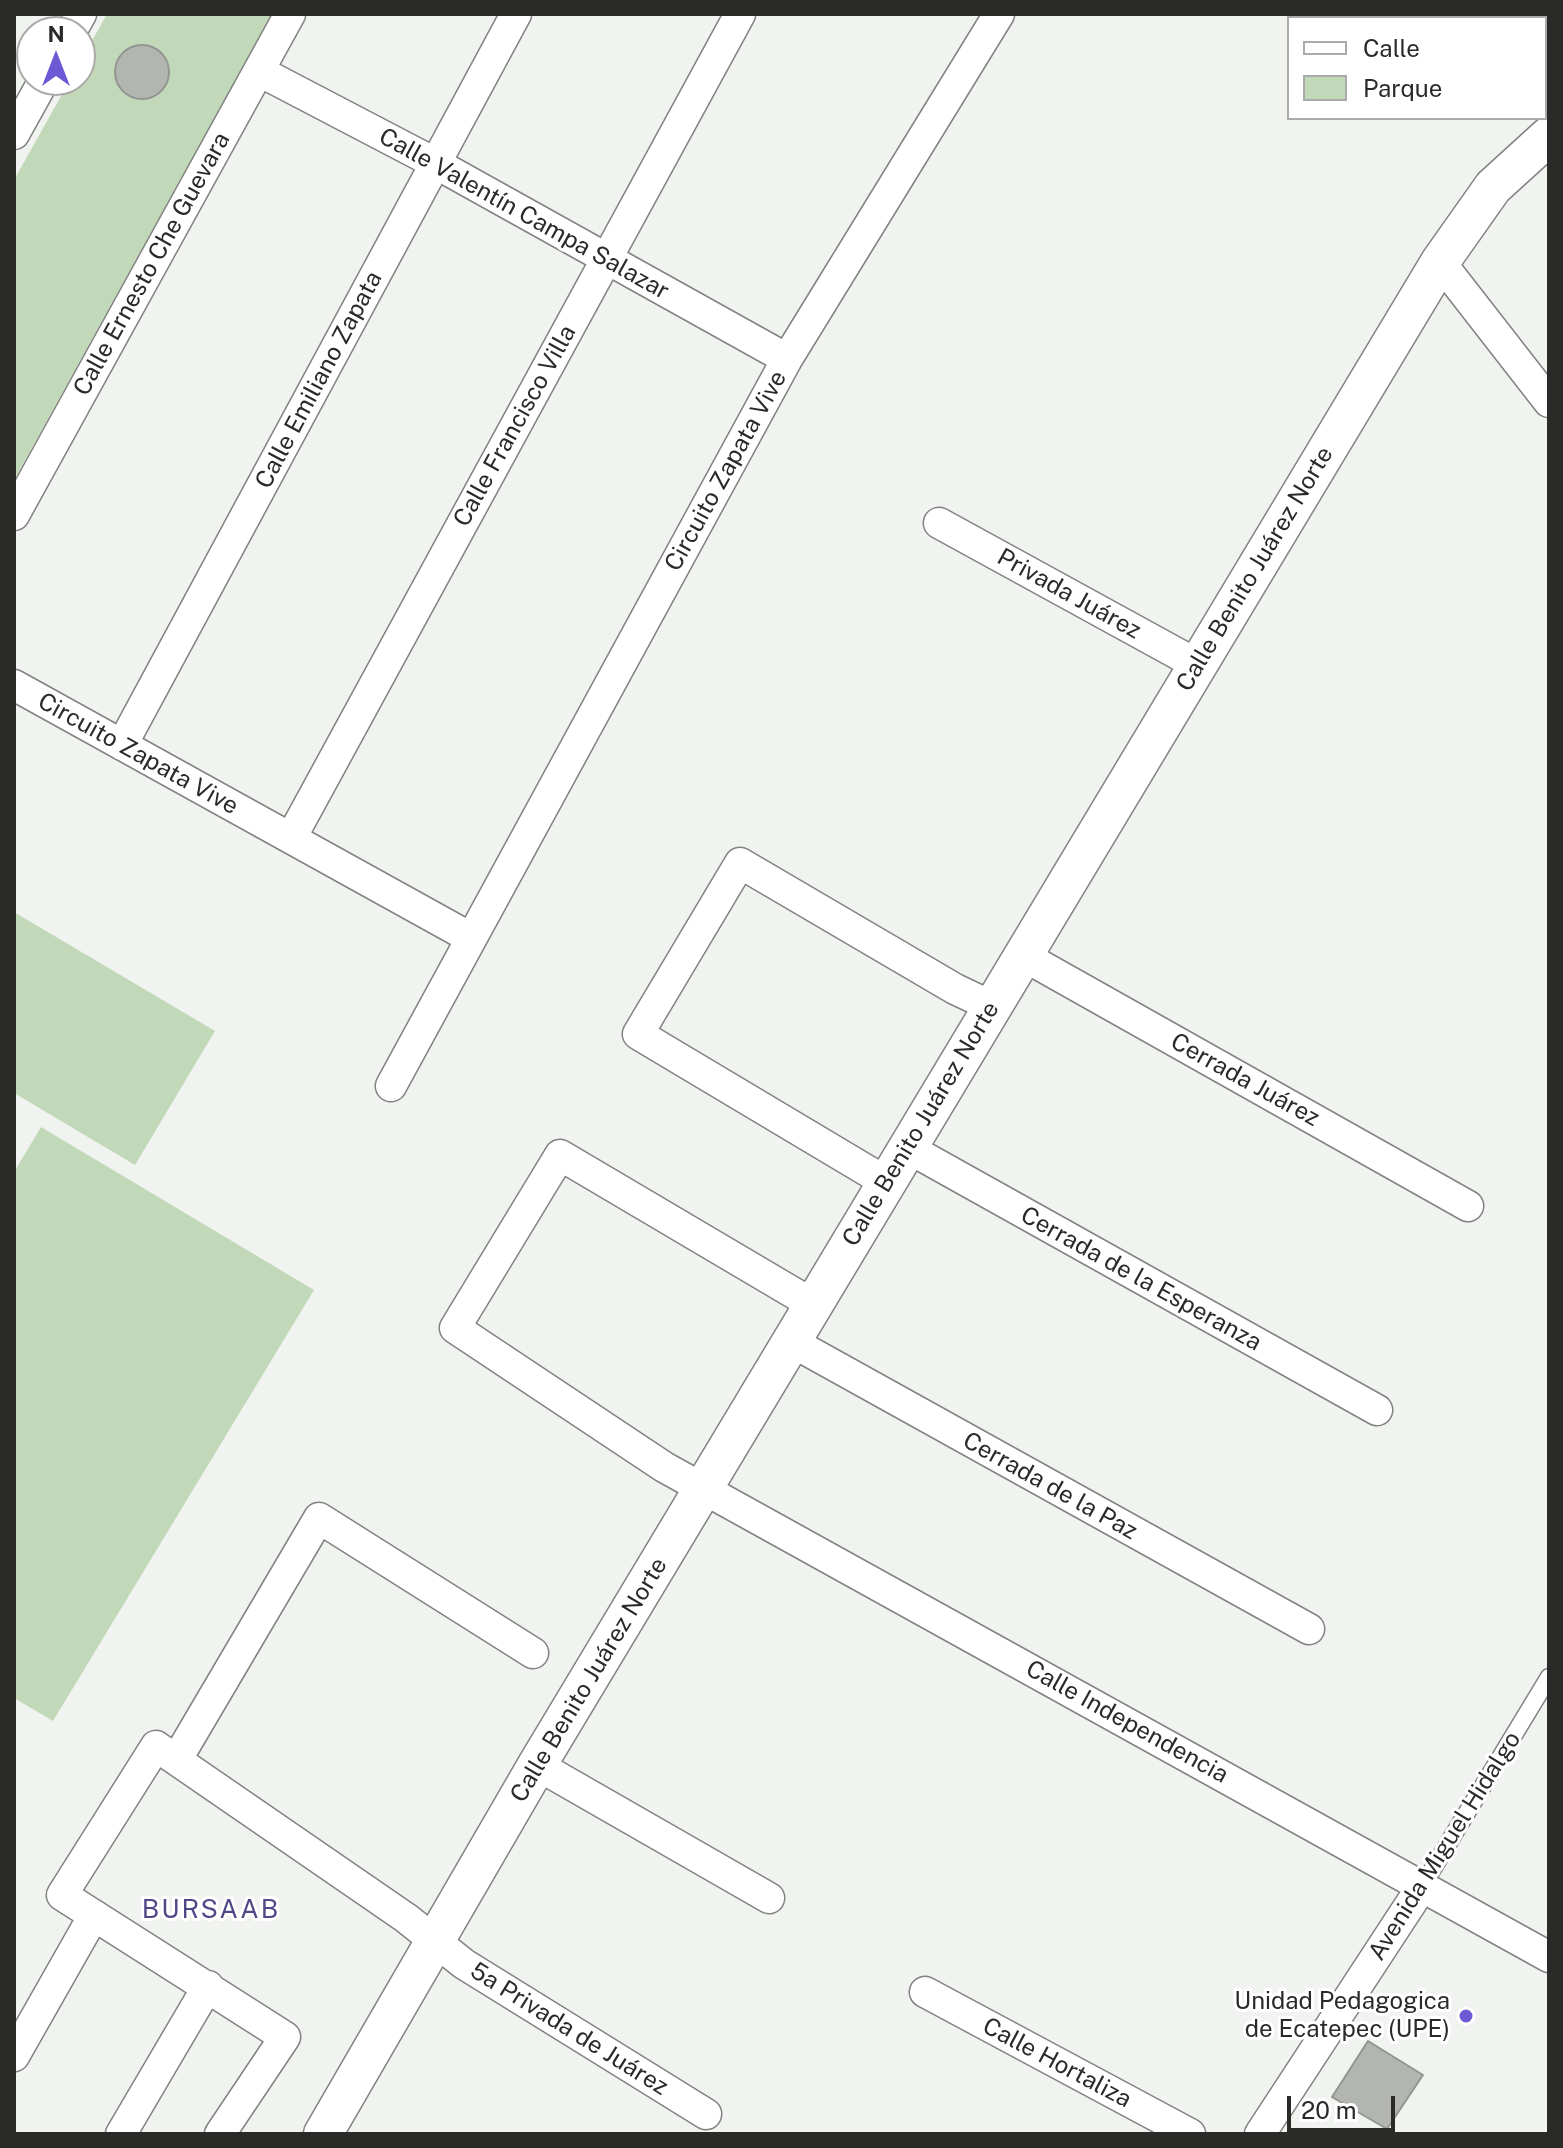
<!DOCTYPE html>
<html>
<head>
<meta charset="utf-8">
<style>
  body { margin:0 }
  #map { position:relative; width:1563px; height:2148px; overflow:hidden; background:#f0f3ef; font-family:"Public Sans",sans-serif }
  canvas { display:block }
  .frame { position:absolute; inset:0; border:16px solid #2a2b29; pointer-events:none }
  .legend { position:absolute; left:1287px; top:16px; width:260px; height:104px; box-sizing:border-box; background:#fff; border:2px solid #aaaaa9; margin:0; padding:10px 14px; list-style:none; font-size:24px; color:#2a2b29 }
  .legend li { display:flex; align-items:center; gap:16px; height:40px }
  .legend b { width:40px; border:2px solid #aaaaa9 }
  .north { position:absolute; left:16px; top:16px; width:80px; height:80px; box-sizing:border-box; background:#fff; border:2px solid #aaaaa9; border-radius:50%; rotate:0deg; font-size:22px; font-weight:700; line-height:32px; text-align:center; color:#2a2b29 }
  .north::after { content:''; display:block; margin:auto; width:28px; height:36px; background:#6d59d3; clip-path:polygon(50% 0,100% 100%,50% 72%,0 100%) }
  .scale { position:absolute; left:1287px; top:2096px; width:108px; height:36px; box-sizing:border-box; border:4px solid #2a2b29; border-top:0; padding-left:10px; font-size:24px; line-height:28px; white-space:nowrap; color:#2a2b29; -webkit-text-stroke:6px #fff; paint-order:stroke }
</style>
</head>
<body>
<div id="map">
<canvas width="1563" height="2148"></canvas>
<div class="frame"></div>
<ul class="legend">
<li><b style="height:10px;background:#fff"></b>Calle</li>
<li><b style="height:22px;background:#c2d9b9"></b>Parque</li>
</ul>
<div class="north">N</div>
<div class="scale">20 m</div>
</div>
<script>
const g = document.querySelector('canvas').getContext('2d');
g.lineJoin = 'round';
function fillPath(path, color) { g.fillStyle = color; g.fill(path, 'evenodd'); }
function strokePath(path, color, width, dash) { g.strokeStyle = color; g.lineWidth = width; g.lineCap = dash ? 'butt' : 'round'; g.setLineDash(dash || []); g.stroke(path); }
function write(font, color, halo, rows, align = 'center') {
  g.font = font + ' "Public Sans",sans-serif'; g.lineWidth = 6; g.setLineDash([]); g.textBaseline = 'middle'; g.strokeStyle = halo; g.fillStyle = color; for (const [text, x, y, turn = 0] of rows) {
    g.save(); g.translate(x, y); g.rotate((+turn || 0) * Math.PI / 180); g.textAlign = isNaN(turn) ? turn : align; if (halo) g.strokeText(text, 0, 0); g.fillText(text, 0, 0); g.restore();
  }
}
fillPath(new Path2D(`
  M 107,14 L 272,14 L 14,480 L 14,180 L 70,80 L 80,80 L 80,62 Z
  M 14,912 L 215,1031 L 135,1165 L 14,1093 Z
  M 41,1127 L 314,1290 L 53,1721 L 14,1698 L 14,1172 Z`), '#c2d9b9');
const building = new Path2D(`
  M115 72a27 27 0 1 1 54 0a27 27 0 1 1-54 0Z
  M 1368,2041 L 1423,2075 L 1387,2129 L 1332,2097 Z`);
fillPath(building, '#b2b5b0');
strokePath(building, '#929591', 2);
const service = new Path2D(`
  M 1423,1885 L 1549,1677`);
const minor = new Path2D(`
  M 1391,14 L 1396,18
  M 71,32 L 81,14
  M 259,71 L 435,163 L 787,359
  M 14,134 L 44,80
  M 1440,262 L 1549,402
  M 14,515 L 290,14
  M 939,523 L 1198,665
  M 14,685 L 471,938
  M 122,745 L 516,14
  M 291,838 L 740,14
  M 1022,955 L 1468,1206
  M 391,1086 L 787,359 L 999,14
  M 906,1147 L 1377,1410
  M 886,1182 L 638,1034 L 740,863 L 955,989 L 991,1006
  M 814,1305 L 560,1155 L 455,1328 L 664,1467 L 1549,1957
  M 792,1342 L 1309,1629
  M 177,1759 L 319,1518 L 533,1653
  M 537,1765 L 769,1898
  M 925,1992 L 1190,2134
  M 14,2056 L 94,1915
  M 121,2134 L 208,1986
  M 220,2134 L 285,2037 L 62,1895 L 156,1746 L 406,1918 L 464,1964 L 706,2114
  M 1260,2134 L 1423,1885`);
const tertiary = new Path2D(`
  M 323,2134 L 537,1765 L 1440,262 L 1493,187 L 1549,136`);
strokePath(service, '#818380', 19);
strokePath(minor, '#818380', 33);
strokePath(tertiary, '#818380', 41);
strokePath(service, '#fff', 16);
strokePath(minor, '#fff', 30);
strokePath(tertiary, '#fff', 38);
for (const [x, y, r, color] of [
  [1466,2016,8,"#6d59d3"]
]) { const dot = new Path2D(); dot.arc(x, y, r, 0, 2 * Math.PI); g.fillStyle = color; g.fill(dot); strokePath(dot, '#fff', 3); }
write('24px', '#2a2b29', '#fff', [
  ["Calle Valentín Campa Salazar",524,214,29],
  ["Calle Ernesto Che Guevara",152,264,-61],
  ["Calle Emiliano Zapata",319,380,-62],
  ["Calle Francisco Villa",515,426,-61],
  ["Circuito Zapata Vive",726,471,-61],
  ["Calle Benito Juárez Norte",1255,569,-59],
  ["Privada Juárez",1069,594,29],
  ["Circuito Zapata Vive",138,754,29],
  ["Cerrada Juárez",1245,1080,29],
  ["Calle Benito Juárez Norte",921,1124,-59],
  ["Cerrada de la Esperanza",1141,1279,29],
  ["Cerrada de la Paz",1050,1486,29],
  ["Calle Benito Juárez Norte",589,1680,-59],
  ["Calle Independencia",1127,1722,29],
  ["Avenida Miguel Hidalgo",1445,1846,-58],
  ["5a Privada de Juárez",569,2029,32],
  ["Calle Hortaliza",1057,2063,28]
]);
write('24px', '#2a2b29', '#fff', [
  ["Unidad Pedagogica",1450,2002],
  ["de Ecatepec (UPE)",1450,2030]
], 'right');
g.letterSpacing = '2px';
write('26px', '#4e4886', '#fff', [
  ["BURSAAB",211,1910]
]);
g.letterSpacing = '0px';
</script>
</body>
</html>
